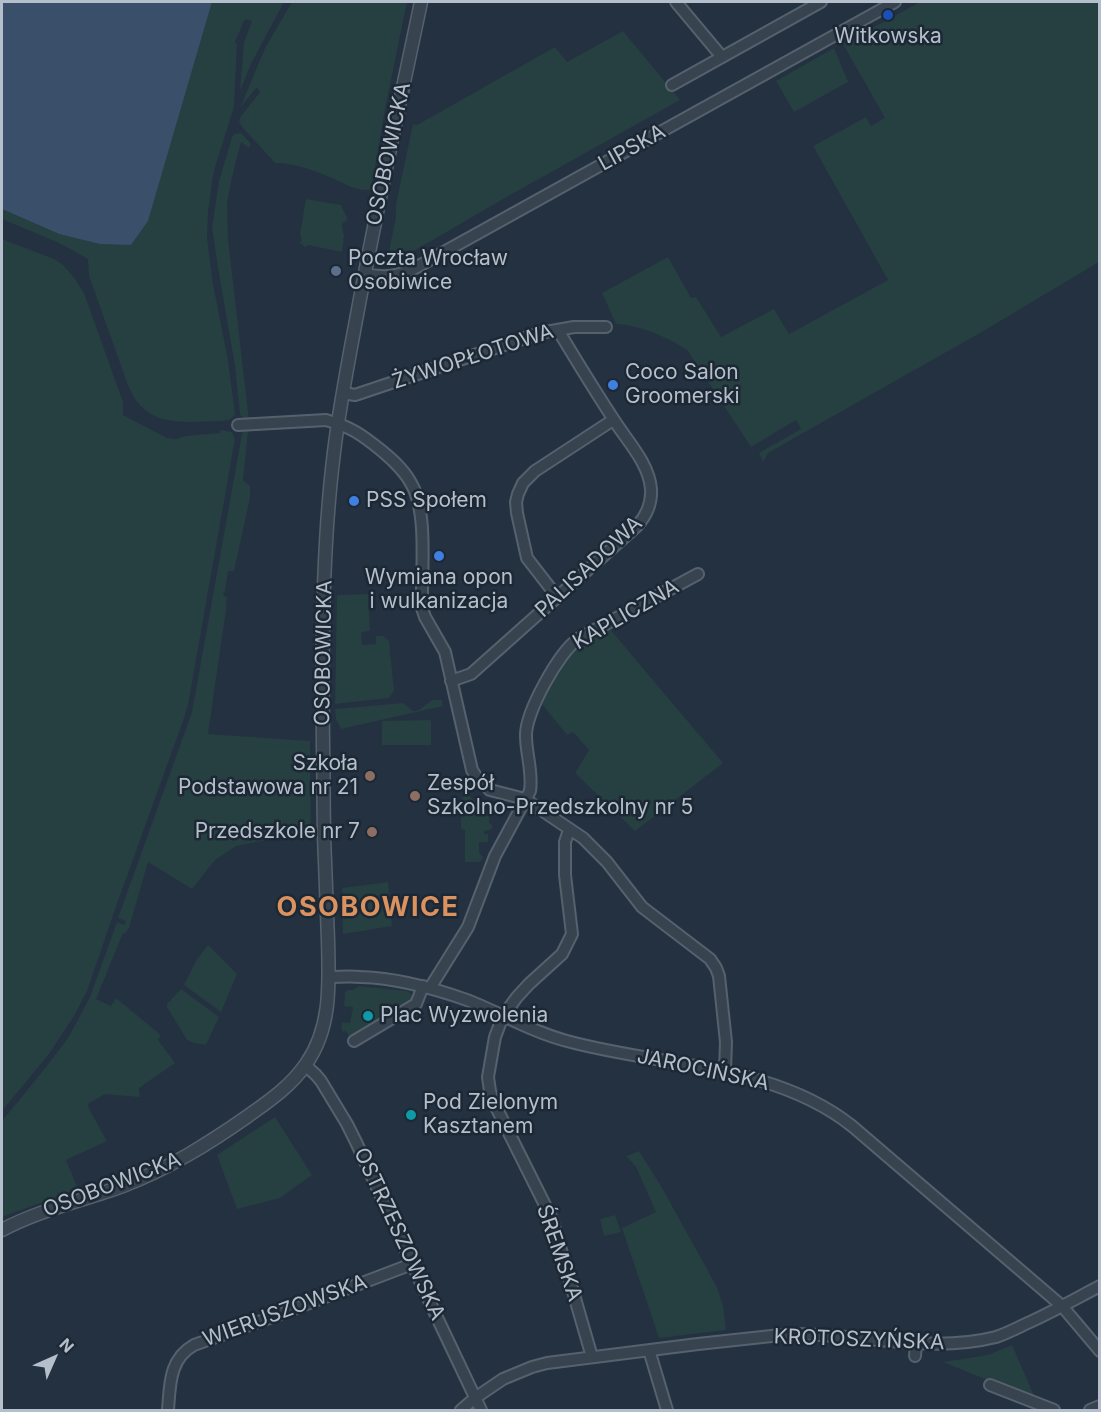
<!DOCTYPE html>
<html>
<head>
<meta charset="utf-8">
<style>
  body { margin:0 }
  #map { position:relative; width:1101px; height:1412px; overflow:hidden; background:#243141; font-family:Inter,sans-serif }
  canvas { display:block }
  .frame { position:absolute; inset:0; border:3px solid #b5becb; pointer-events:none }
  .north { position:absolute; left:24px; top:1328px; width:60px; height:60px; -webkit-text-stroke:4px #1d2835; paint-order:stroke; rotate:45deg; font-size:16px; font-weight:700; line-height:24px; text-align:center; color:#b5becb }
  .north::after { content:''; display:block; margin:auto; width:21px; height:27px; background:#b5becb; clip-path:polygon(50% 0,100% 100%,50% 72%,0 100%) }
</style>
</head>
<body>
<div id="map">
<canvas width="1101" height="1412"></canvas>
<div class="frame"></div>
<div class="north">N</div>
</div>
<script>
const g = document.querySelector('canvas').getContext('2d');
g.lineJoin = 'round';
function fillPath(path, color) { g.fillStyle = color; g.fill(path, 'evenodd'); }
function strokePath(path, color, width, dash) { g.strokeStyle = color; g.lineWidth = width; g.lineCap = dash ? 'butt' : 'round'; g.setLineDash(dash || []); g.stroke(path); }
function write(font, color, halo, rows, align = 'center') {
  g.font = font + ' Inter,sans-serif'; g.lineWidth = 5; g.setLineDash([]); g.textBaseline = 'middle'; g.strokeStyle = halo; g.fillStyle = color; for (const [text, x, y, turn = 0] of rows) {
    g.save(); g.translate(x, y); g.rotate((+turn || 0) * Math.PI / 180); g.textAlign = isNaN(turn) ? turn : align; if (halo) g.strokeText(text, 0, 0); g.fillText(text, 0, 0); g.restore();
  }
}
fillPath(new Path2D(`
  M 212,2 L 284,2 L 251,64 L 240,91 L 244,42 L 252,21 L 245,19 L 234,44 L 237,42 L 234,107 L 217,161 L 213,175 L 208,212 L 207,237 L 213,284 L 228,360 L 235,414 C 232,420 228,420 222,421 C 194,421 159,428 139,404 C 135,400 132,393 129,388 L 89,276 L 88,259 L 59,243 L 2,219 L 2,209 L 59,234 L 131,245 L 148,220 Z
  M 292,2 L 407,2 L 385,109 L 371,190 C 357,191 347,185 334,179 C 316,171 295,163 275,163 L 242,127 L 239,121 L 241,116 L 260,92 L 257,87 L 240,108 L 265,48 Z
  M 920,2 L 1099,2 L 1099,262 L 980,333 L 768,453 L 763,462 L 759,453 L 801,429 L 796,420 L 751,447 L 688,351 C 667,336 641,326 616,324 L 602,293 L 668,257 L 691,298 L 696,297 L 721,337 L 774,309 L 789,334 L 888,280 L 813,146 L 866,117 L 871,126 L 885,118 L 843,44 Z
  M 623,31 L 680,100 L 505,198 L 388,266 L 386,265 L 396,217 L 396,204 L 413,124 L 417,125 L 555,47 L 567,62 Z
  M 834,48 L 848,82 L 794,112 L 776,81 Z
  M 240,133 L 243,135 L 251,144 L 249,148 L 241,142 L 232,177 L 227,203 L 228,239 L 249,420 L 243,418 L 240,414 L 235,366 L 217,262 L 212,227 L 219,181 L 232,137 L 234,134 Z
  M 306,199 L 341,205 L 347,218 L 347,220 L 342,224 L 342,228 L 344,236 L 342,252 L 308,245 L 305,247 L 299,242 L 302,241 L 300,234 Z
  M 2,239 L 54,259 L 63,265 L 73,276 L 84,293 L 123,402 L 123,415 L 167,438 L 176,439 L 185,436 L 220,433 L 221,430 L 232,432 L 235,439 L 188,705 L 183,721 L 118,901 L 87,991 L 74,1016 L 49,1054 L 2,1111 Z
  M 244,431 L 248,431 L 243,480 L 250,486 L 250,498 L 234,571 L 228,571 L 225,591 L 224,591 L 223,596 L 227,597 L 226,610 L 208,734 L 310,741 L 311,834 L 297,834 L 236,846 L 215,860 L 192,889 L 148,862 L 129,928 L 126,933 L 123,933 L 96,999 L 111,1006 L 116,998 L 161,1035 L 158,1040 L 175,1063 L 139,1088 L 140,1097 L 105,1094 L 88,1104 L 89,1109 L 107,1141 L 66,1160 L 78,1189 L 2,1217 L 2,1121 L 42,1072 L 68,1038 L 90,997 L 117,922 L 125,925 L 126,921 L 118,918 L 192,712 L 242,434 Z
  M 368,594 L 370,631 L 361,632 L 362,645 L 376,644 L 376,636 L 383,636 L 389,641 L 394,691 L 389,698 L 335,704 L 337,595 Z
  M 609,628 L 723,763 L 635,831 L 575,773 L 589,750 L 573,732 L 567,735 L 541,703 L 556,673 L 576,645 Z
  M 432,700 L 442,700 L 443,706 L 341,729 L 336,719 L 335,709 L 403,703 L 413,711 L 419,710 Z
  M 431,720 L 431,745 L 382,745 L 382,721 Z
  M 467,793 L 473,800 L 483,800 L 484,808 L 494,809 L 494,814 L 489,815 L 489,823 L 492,825 L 492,829 L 490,830 L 484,831 L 484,834 L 488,834 L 488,842 L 479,842 L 479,853 L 483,857 L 481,861 L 478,862 L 465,862 L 465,830 L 461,829 L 461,799 Z
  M 388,882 L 392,926 L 343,934 L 342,888 Z
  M 208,945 L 237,974 L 221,1012 L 184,985 L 197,959 Z
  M 358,986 L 407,991 L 410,993 L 411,996 L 414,996 L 413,1000 L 351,1037 L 345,1031 L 343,1032 L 341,1028 L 342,1022 L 350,1023 L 353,1007 L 344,1006 L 345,992 L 349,990 L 354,990 Z
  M 181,989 L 219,1017 L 206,1045 L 194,1043 L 187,1040 L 167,1007 L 167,1004 Z
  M 275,1117 L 312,1175 L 280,1198 L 237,1209 L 217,1155 Z
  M 639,1151 L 661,1186 L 717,1287 L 723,1306 L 726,1330 L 659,1338 L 622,1228 L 656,1212 L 636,1167 L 626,1156 Z
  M 615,1215 L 621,1232 L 604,1236 L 600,1219 Z
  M 1012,1345 L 1036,1400 L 943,1362 L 988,1355 Z`), '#263f41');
fillPath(new Path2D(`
  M 2,2 L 212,2 L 148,221 L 131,245 L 100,244 L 59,234 L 2,209 Z`), '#394f6a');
const minor = new Path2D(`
  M 676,2 L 722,57
  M 672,85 L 821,2
  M 365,274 C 385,278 398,277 417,267 L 895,2
  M 343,393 L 355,395 L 540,333 L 574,327 L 606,327
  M 238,425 L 326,420 C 351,427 361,434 382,451 C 394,461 405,471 412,485 C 428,514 421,573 422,608 L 425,617 L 445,652 L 472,770 L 477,778 L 490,790 L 525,799 L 583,838 L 607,862 L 642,907 L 710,959 L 716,968 L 719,976 L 726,1042 L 725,1071
  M 558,598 L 527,558 L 517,513 L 516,502 L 518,494 L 523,483 L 535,471 L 613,420
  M 451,681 L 471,674 L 637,526 C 647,515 652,504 651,489 C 649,463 627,441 614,420 C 595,391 576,360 558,330
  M 569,830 L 565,842 L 565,875 L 572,934 L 562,954 L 529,984 L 517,997 L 503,1016 L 495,1037 L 488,1077 L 490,1091 L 493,1101 L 552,1219 L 592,1357
  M 329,977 C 339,977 350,976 361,977 C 397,978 433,988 467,1000 C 500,1013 532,1032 567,1041 C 661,1067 773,1063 852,1126 L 1062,1306 L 1100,1351
  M 430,988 L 468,927 L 495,856 L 530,791 C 533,772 526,754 526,736 C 525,713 559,652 578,639 L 698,574
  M 354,1041 L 416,1004 L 423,986
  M 305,1065 L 316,1075 L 321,1081 L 347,1124 L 356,1142 L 433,1309 L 481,1410
  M 649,1350 L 667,1410
  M 915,1356 L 916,1343
  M 990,1385 L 1054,1410
  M 168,1410 C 170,1385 169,1359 194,1345 L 278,1315 L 412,1264
  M 461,1410 L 475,1398 L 503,1379 L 532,1367 L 547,1363 L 698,1344 L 790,1334 C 858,1333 929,1354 996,1337 C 1008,1333 1019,1327 1030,1322 C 1054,1311 1077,1298 1100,1286
  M 1090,1410 L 1100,1406`);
const tertiary = new Path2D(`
  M 2,1230 C 39,1210 82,1201 123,1186 C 168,1169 208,1144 248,1116 C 269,1101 291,1086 306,1064 C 332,1027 329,983 328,940 C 327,913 326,887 325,861 C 323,823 324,784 323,746 C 322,648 322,549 334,452 C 340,402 350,353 359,304 C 378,203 400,102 421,2`);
strokePath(minor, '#56616e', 14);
strokePath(tertiary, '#56616e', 15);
strokePath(minor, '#384350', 10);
strokePath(tertiary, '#384350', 12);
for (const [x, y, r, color] of [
  [888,15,6,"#1a4fb4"],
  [336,271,6,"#5c6f8a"],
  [613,385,6,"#3f7fe0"],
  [354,501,6,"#3f7fe0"],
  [439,556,6,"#3f7fe0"],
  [370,776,6,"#8d6e63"],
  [415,796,6,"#8d6e63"],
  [372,832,6,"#8d6e63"],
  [368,1016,6,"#0f9aa8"],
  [411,1115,6,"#0f9aa8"]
]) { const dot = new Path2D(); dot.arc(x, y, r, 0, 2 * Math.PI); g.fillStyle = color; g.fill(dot); strokePath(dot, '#1d2835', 2); }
write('21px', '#b5becb', '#1d2835', [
  ["Witkowska",888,37,"center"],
  ["Poczta Wrocław",348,259],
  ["Osobiwice",348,283],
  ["Coco Salon",625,373],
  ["Groomerski",625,397],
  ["PSS Społem",366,501],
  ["Wymiana opon",439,578,"center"],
  ["i wulkanizacja",439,602,"center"],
  ["Szkoła",358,764,"right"],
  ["Podstawowa nr 21",358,788,"right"],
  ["Zespół",427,784],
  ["Szkolno-Przedszkolny nr 5",427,808],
  ["Przedszkole nr 7",360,832,"right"],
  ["Plac Wyzwolenia",380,1016],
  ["Pod Zielonym",423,1103],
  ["Kasztanem",423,1127]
], 'left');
write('21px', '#b5becb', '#1d2835', [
  ["LIPSKA",632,148,-29],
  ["OSOBOWICKA",389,154,-78],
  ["ŻYWOPŁOTOWA",473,357,-18],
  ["PALISADOWA",589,567,-43],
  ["KAPLICZNA",626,615,-30],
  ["OSOBOWICKA",324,653,-89],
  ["JAROCIŃSKA",703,1070,12],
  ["OSOBOWICKA",112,1185,-21],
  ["OSTRZESZOWSKA",399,1234,65],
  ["ŚREMSKA",559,1253,71],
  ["WIERUSZOWSKA",285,1311,-20],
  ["KROTOSZYŃSKA",859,1340,2]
]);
g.letterSpacing = '1.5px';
write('bold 27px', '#da9261', '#1d2835', [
  ["OSOBOWICE",368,908]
]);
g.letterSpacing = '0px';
</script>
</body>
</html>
